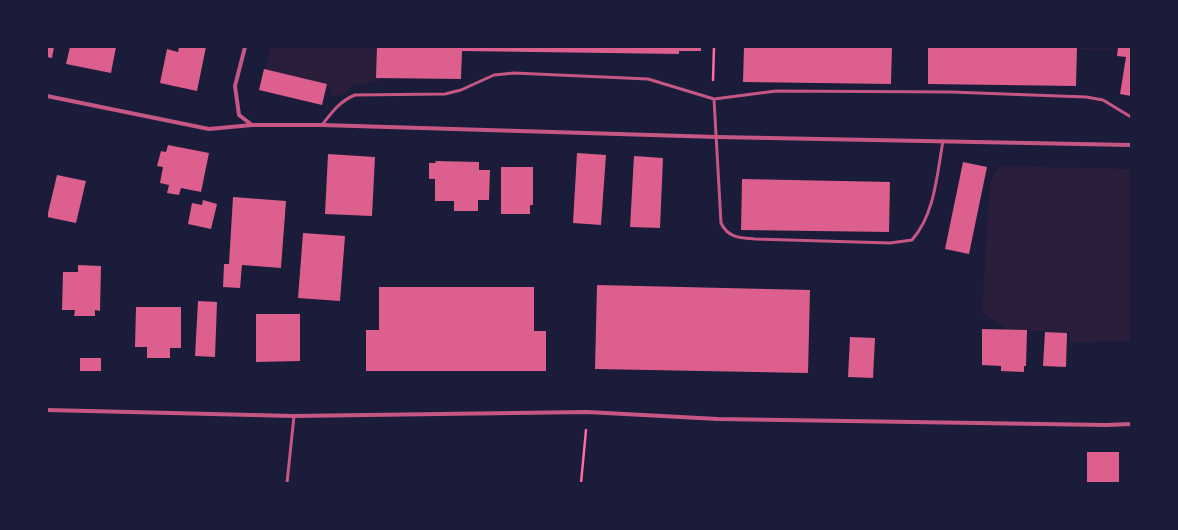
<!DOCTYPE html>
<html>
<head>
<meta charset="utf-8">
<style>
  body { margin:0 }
  #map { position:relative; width:1178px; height:530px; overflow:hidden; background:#1b1b3a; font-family:Poppins,sans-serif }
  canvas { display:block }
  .frame { position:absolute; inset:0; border:48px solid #1b1b3a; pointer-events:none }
</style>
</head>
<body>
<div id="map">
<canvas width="1178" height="530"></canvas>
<div class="frame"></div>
</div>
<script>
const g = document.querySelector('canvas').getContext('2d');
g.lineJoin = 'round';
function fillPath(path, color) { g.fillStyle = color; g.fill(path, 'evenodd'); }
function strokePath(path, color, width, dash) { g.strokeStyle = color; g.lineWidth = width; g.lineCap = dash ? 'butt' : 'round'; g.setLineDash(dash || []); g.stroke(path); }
fillPath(new Path2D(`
  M 270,47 L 382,47 L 381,81 L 352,85 L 341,96 L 330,95 L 331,87 L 266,71 Z
  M 1075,47 L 1116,47 L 1115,50 L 1074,49 Z
  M 1000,166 L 1131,169 L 1131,341 L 1070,342 L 1070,332 L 1008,330 L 982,313 L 990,183 Z`), '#2a1e3b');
fillPath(new Path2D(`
  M 47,47 L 54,47 L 52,58 L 47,57 Z
  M 70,47 L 116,47 L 111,73 L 66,64 Z
  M 179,47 L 206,47 L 197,91 L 160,83 L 167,49 L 178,52 Z
  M 377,47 L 701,47 L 701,51 L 679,51 L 679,54 L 462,51 L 461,79 L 376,78 Z
  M 744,47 L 892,47 L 891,84 L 743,82 Z
  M 928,47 L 1077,47 L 1076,86 L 928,84 Z
  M 1118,47 L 1131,47 L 1131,96 L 1120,94 L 1126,57 L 1117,56 Z
  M 264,69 L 327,84 L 322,105 L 259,90 Z
  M 168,145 L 209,153 L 201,192 L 181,188 L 179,195 L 167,193 L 169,185 L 160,183 L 163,167 L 157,166 L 161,151 L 166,152 Z
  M 577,153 L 606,155 L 601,225 L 573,223 Z
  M 328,154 L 375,157 L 372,216 L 325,214 Z
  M 634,156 L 663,158 L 660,228 L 630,227 Z
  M 435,161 L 479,162 L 479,170 L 490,170 L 489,200 L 478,200 L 478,211 L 454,211 L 454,201 L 435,201 L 435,179 L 429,179 L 429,163 L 436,163 Z
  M 963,162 L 987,167 L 969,254 L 945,249 Z
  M 501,167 L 533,167 L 533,205 L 530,205 L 530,214 L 501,214 Z
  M 57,175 L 86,181 L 76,223 L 47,217 Z
  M 742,179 L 890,182 L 889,232 L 741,230 Z
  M 233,197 L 286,201 L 281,268 L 242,265 L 240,288 L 223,287 L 224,264 L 229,264 Z
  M 203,200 L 217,204 L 211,229 L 188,224 L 192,203 L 202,205 Z
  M 303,233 L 345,236 L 340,301 L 298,298 Z
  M 78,265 L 101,266 L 100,311 L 95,310 L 95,316 L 74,316 L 75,310 L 62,310 L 63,272 L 78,272 Z
  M 597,285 L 810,290 L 808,373 L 595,369 Z
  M 379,287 L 534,287 L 534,331 L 546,331 L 546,371 L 366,371 L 366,330 L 379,330 Z
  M 198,301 L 217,302 L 215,357 L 195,356 Z
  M 136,307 L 181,307 L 181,348 L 170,348 L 170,358 L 147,358 L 147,347 L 135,347 Z
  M 256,314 L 300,314 L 300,361 L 256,362 Z
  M 982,329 L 1027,330 L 1026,366 L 1024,366 L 1024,372 L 1001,371 L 1001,366 L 982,365 Z
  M 1045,332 L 1067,333 L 1066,367 L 1043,366 Z
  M 850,337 L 875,338 L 873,378 L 848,377 Z
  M 80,358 L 101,358 L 101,371 L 80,371 Z
  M 1087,452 L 1119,452 L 1119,483 L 1087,483 Z
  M 1015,482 L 1033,482 L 1033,483 L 1015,483 Z`), '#dd5f8e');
strokePath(new Path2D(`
  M 713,80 L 714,47
  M 581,483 L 586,430`), '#ff6b9d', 2.5);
strokePath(new Path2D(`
  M 714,99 L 776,91 L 951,92 L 1086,97 L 1103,100 L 1131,117
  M 322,125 C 332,112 340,101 355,95 L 445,94 L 461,90 L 494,75 L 514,73 L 648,79 L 714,99 L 721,223 C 728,238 740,238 755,239 L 890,243 L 912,240 C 935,214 937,174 943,141
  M 287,483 L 294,416`), '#c65784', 3);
strokePath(new Path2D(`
  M 245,47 L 235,86 L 239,115 L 252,125
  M 47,96 L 209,129 L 252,125 L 322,125 L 717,137 L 1131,145
  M 47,410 L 294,416 L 587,412 L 718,419 L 1106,425 L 1131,424`), '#c65784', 4);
</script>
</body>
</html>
